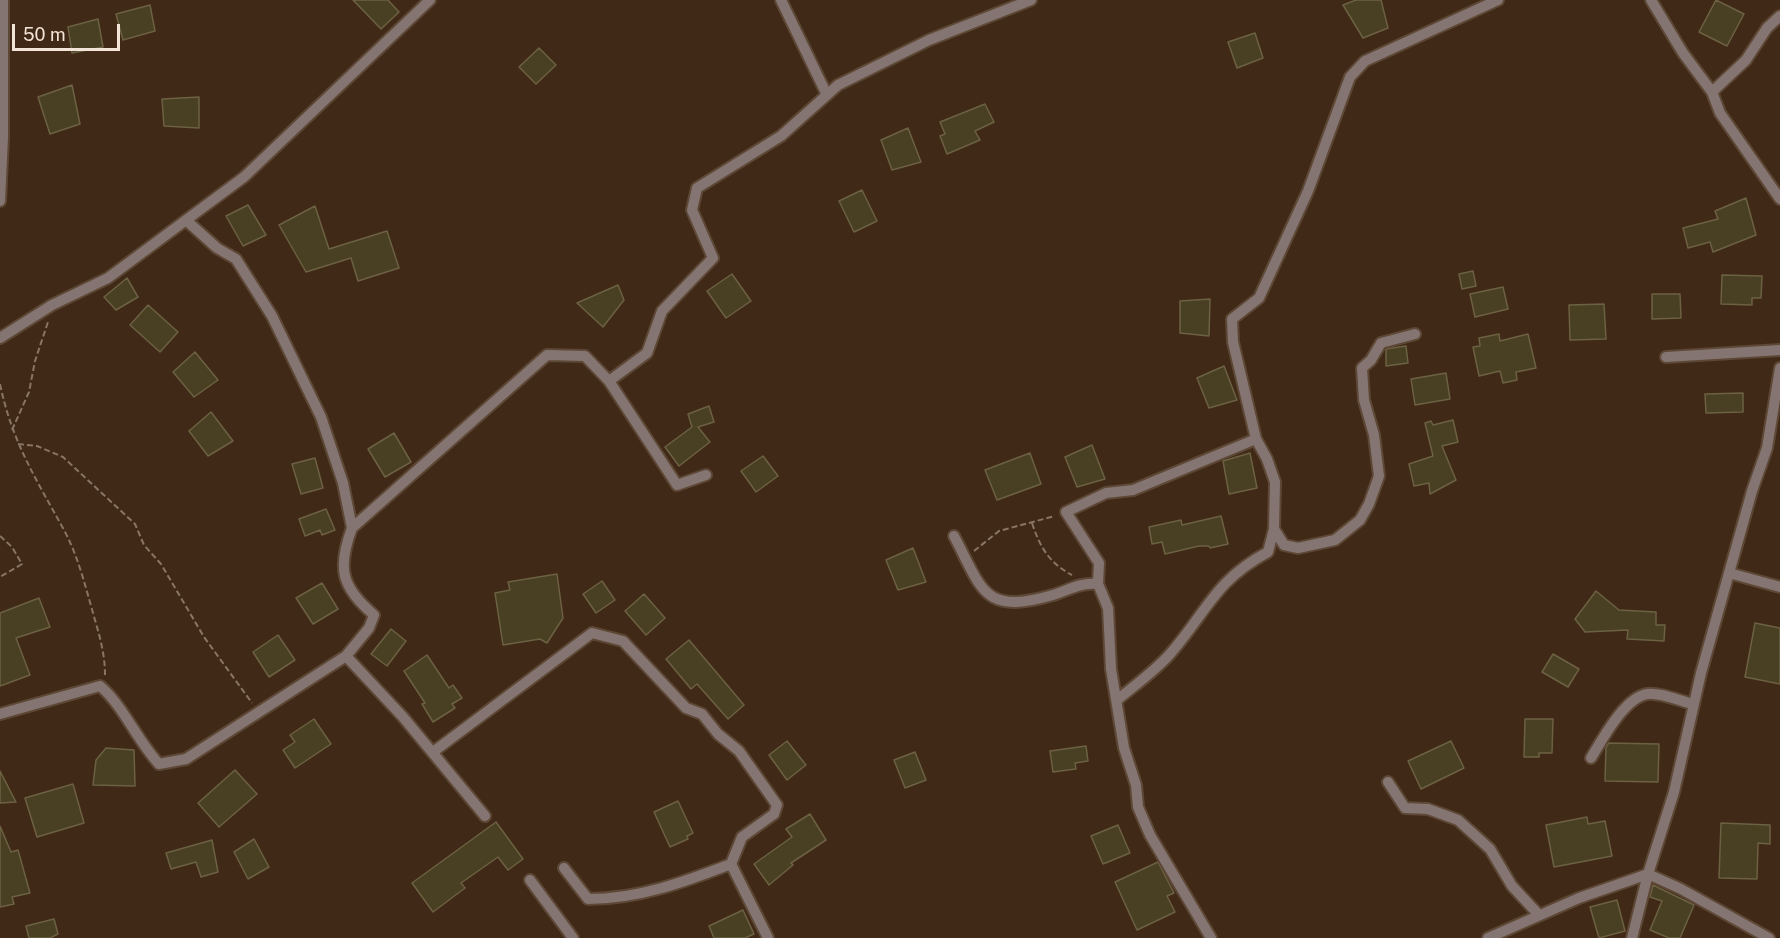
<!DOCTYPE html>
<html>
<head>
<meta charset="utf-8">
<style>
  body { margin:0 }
  #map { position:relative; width:1780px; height:938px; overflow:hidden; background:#402916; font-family:"Public Sans",sans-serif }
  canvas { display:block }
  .scale { position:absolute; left:12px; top:24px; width:108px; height:27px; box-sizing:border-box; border:3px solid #f3e4d8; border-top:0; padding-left:8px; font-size:18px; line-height:21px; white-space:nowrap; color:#f3e4d8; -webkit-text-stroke:4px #402916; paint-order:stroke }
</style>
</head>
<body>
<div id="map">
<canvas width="1780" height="938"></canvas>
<div class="scale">50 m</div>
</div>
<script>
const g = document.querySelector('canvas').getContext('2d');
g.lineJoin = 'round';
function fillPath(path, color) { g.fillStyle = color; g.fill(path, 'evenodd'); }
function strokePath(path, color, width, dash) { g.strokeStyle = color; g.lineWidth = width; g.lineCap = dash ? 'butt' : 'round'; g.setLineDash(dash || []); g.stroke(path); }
const building = new Path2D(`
  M 353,0 L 388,0 L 399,12 L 381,29 Z
  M 1356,0 L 1381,0 L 1388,28 L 1363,38 L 1343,5 Z
  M 1716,0 L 1744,14 L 1727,46 L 1699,32 Z
  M 150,5 L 155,31 L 123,40 L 116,14 Z
  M 98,19 L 103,47 L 72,53 L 68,27 Z
  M 1255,33 L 1263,58 L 1237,68 L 1228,42 Z
  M 539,48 L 556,65 L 536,84 L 519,67 Z
  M 72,85 L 80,124 L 50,134 L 38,97 Z
  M 199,97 L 199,128 L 164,126 L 162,99 Z
  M 985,104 L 994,122 L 975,131 L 980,140 L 947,154 L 940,136 L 945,134 L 940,122 Z
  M 908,128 L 921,162 L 892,170 L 881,140 Z
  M 862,190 L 877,221 L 854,232 L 839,201 Z
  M 1746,198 L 1756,235 L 1713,252 L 1710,242 L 1688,248 L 1683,228 L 1718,219 L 1715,211 Z
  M 248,205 L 266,235 L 243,246 L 226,216 Z
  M 315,206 L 329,249 L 387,231 L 399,268 L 358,281 L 351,258 L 306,272 L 279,225 Z
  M 1473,271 L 1476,286 L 1462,289 L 1459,274 Z
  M 732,274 L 751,301 L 726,318 L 707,291 Z
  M 1722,275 L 1762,276 L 1761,298 L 1752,298 L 1752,305 L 1721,304 Z
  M 127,278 L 138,297 L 116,310 L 104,297 Z
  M 618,285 L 624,300 L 603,327 L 577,303 Z
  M 1503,287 L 1508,309 L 1475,317 L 1470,294 Z
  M 1652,294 L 1680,294 L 1681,318 L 1652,319 Z
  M 1210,299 L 1209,336 L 1180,333 L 1180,301 Z
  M 1604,304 L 1606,339 L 1570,340 L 1569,305 Z
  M 148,305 L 178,332 L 160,352 L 130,325 Z
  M 1499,334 L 1500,341 L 1528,334 L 1536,368 L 1516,372 L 1517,380 L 1503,383 L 1500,371 L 1479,376 L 1473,347 L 1480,346 L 1479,338 Z
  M 1406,346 L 1408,363 L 1386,366 L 1386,349 Z
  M 195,352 L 218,380 L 194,397 L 173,372 Z
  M 1224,366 L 1237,400 L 1209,408 L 1197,378 Z
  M 1446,373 L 1450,399 L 1415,405 L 1411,379 Z
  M 1743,393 L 1743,412 L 1706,413 L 1705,394 Z
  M 709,406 L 714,422 L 698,427 L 710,442 L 679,466 L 665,447 L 692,427 L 688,414 Z
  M 211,412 L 233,441 L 208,456 L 189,431 Z
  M 1453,420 L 1458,442 L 1442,446 L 1456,480 L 1430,494 L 1429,483 L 1414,486 L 1409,464 L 1433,456 L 1425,423 L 1431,421 L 1433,425 Z
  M 394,433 L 411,462 L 385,477 L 368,449 Z
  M 1092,445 L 1105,479 L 1077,487 L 1065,457 Z
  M 1030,453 L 1041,484 L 997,500 L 985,470 Z
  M 1250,453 L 1257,488 L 1229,494 L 1223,461 Z
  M 763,456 L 778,476 L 756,492 L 741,471 Z
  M 315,458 L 323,488 L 301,494 L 292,464 Z
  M 326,509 L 335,530 L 322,535 L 320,530 L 305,536 L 299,519 Z
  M 1221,516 L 1228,544 L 1210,548 L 1209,546 L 1199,546 L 1165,554 L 1162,542 L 1152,544 L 1149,527 L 1181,520 L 1182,525 Z
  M 913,548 L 926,582 L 898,590 L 886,560 Z
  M 557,574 L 563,618 L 547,643 L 540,639 L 503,645 L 495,593 L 510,590 L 508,582 Z
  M 602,581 L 615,600 L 596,613 L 583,594 Z
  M 322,583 L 338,609 L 313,624 L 296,598 Z
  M 1596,591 L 1619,610 L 1656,612 L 1656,625 L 1665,625 L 1664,641 L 1627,639 L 1628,630 L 1585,632 L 1575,619 Z
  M 644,594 L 665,618 L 646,635 L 625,611 Z
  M 39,598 L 50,627 L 16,638 L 30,675 L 0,686 L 0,613 Z
  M 1755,623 L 1780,628 L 1780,684 L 1745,677 Z
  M 391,629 L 406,641 L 387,666 L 371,654 Z
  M 278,635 L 295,660 L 269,677 L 253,652 Z
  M 689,640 L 744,705 L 728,719 L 697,684 L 691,689 L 666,659 Z
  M 1553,654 L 1579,669 L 1568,687 L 1542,672 Z
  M 427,655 L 449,688 L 453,685 L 462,698 L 452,704 L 455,708 L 433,722 L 422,704 L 425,703 L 404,671 Z
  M 314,719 L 331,744 L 295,768 L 283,750 L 295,742 L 290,735 Z
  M 1525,719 L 1553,719 L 1552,753 L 1539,753 L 1539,757 L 1524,757 Z
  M 787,741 L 806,765 L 787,780 L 769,755 Z
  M 1451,741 L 1464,768 L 1421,789 L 1408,761 Z
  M 1609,743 L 1659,744 L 1658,782 L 1605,781 L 1606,747 Z
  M 1086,746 L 1088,761 L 1075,763 L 1076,769 L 1053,772 L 1050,751 Z
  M 106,748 L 134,750 L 135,786 L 93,785 L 96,760 Z
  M 915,752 L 926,780 L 905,788 L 894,760 Z
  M 235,770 L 257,794 L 219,827 L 198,803 Z
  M 0,771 L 16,802 L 0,803 Z
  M 73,784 L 84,823 L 37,837 L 25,798 Z
  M 678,801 L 693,833 L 687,836 L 688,839 L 670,847 L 654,812 Z
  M 810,814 L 826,840 L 791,863 L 793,865 L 769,885 L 754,864 L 792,837 L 786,829 Z
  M 1587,817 L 1588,824 L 1605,821 L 1612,856 L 1554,867 L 1546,825 Z
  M 496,822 L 523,859 L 508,870 L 498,857 L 461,883 L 465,888 L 433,912 L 412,883 Z
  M 1721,823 L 1770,825 L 1770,844 L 1758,843 L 1757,879 L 1719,878 Z
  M 1118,825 L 1130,853 L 1103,864 L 1091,836 Z
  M 0,826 L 11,852 L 18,850 L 30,893 L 12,897 L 14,904 L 0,907 Z
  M 254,839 L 269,867 L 248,879 L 234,852 Z
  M 212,840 L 218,872 L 201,877 L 196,862 L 171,869 L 166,853 Z
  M 1158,862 L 1174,893 L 1167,896 L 1175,912 L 1137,930 L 1115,882 Z
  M 1653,885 L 1694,905 L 1680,938 L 1669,938 L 1650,930 L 1662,901 L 1650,897 Z
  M 1617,900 L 1625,931 L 1599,938 L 1590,907 Z
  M 743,910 L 754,934 L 745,938 L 714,938 L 709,926 Z
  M 54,919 L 58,934 L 50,938 L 29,938 L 26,926 Z`);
fillPath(building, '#493f22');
strokePath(building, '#6c6143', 1.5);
const street = new Path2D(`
  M 781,0 L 827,95
  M 1651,0 L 1683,53 L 1712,92 L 1720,113 L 1780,199
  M 1712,92 L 1746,60 L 1767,28 L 1780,16
  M 0,201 L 3,137 L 3,0
  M 187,221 L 217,248 L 236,259 L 272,316 L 321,417 L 343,483 L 352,528
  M 0,338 L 52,305 L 108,278 L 244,177 L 430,0
  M 1666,357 L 1780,350
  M 609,381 L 677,485 L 706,475
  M 1274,529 L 1284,545 L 1298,548 L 1335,540 L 1360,520 L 1369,504 L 1379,476 L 1374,435 L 1364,400 L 1362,368 L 1371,360 L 1381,343 L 1415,334
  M 954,536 C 983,591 983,615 1053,595 C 1069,590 1081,582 1098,584 L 1108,608 L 1111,669 L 1124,748 L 1136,785 L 1138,807 L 1150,835 L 1211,938
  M 1729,573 L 1780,587
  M 1098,584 L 1099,563 L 1066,512 L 1106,493 L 1133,490 L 1256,439
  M 346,656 L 403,717 L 485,816
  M 1117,700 C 1134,686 1155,671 1170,654 C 1207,612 1214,581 1268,552 L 1274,529 L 1275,482 L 1267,459 L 1256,439 L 1233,342 L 1232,319 L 1259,298 L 1308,191 L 1350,77 L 1365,61 L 1498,0
  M 0,714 L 100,686 C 122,704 137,740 159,764 L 186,759 L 346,656 L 369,628 L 374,615 C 341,587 337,568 352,528 L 547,355 L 585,356 L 609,381 L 647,353 L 662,311 L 713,258 L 692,210 L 697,188 L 781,136 L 838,85 L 929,40 L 1031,0
  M 433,752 L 592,633 L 623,641 L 686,708 L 702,714 L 718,734 L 739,751 L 777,805 L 774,814 L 742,837 L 731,864 L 768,938
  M 1591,758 C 1602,740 1624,698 1647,694 C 1660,692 1680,701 1693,704
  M 1388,782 L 1405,808 L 1428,809 L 1458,820 L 1490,849 L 1512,886 L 1539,915
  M 564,868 L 588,899 C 639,899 684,882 731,864
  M 530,880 L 573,938
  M 1488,938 L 1579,898 L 1648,874 L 1681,889 L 1769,938
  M 1632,938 L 1648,874 L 1674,792 L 1701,673 L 1752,491 L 1767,448 L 1780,368`);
strokePath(street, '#5d4735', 14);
strokePath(new Path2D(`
  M 0,384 C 12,442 36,479 64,530 C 78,556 85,585 93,613 C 99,634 105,653 105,675
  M 12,430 L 29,392 L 35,361 L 48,322
  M 18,444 L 37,446 L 63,457 L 135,524 L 144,545 L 161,564 L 204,637 L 252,703
  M 1032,523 C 1040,547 1049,563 1072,575
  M 0,536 L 12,547 L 22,564 L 0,577
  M 974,551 L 999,531 L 1055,516`), '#897565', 2, [6, 3]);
strokePath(street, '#857572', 10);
</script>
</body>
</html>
